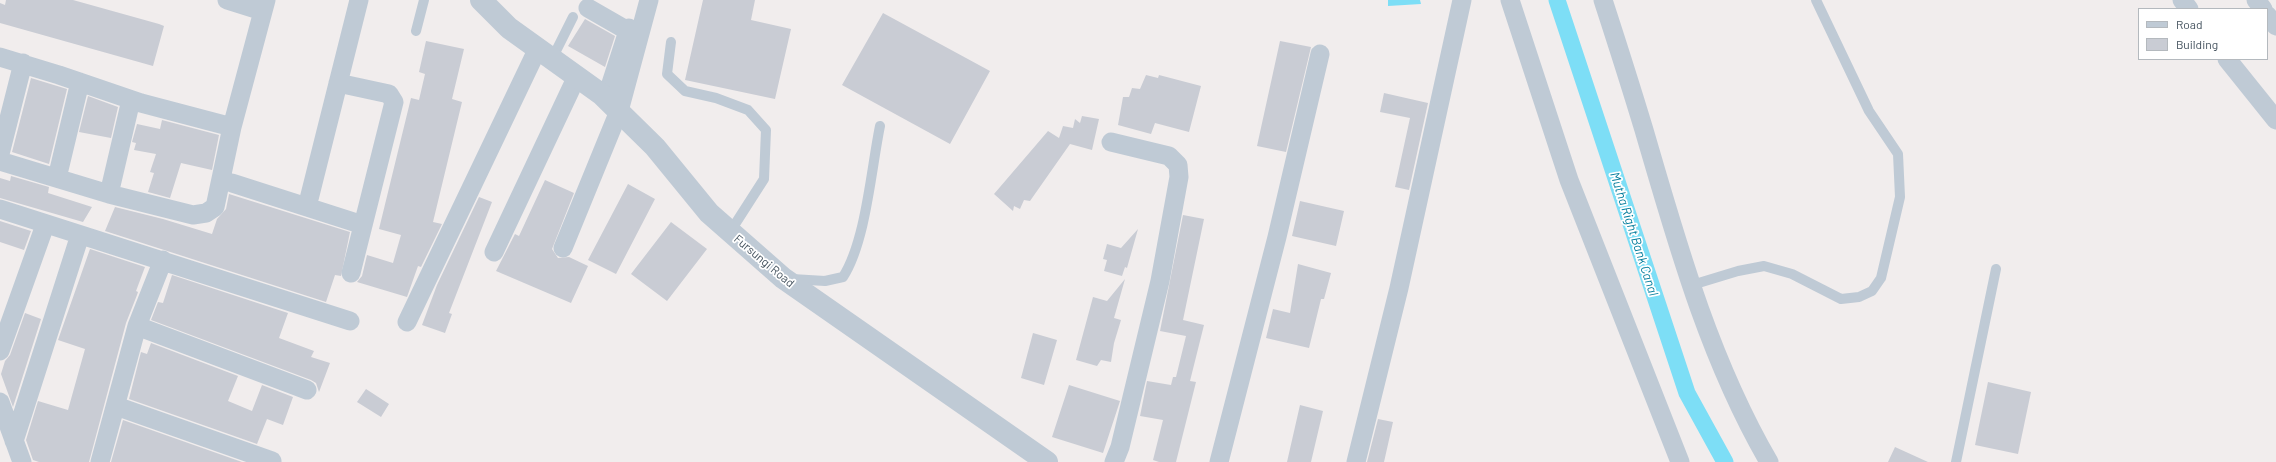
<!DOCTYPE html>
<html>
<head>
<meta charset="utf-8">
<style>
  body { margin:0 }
  #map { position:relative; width:2276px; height:462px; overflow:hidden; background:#f1eded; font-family:Barlow,sans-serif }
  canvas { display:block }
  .legend { position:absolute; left:2138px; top:8px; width:130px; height:52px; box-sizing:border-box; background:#fff; border:1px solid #b4b9be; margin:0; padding:5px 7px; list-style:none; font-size:12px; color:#43515d }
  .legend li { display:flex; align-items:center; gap:8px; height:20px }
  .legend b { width:20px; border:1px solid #b4b9be }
</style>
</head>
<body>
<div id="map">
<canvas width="2276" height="462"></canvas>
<ul class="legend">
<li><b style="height:5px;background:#bfcad5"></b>Road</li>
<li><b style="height:11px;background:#c9ccd4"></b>Building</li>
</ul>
</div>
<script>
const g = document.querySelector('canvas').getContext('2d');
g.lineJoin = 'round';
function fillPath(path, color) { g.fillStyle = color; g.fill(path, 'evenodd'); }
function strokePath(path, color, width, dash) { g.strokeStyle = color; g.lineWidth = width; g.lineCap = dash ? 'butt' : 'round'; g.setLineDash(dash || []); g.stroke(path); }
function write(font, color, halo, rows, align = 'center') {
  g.font = font + ' Barlow,sans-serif'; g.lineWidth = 3.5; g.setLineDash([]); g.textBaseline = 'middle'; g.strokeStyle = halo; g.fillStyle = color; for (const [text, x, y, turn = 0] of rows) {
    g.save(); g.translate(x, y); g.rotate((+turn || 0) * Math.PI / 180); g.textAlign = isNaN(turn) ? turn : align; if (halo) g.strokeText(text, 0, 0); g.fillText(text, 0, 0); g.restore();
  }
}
fillPath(new Path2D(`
  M 1388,0 L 1420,0 L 1421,4 L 1388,6 Z`), '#7ddef6');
strokePath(new Path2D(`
  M 1557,0 L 1687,393 L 1725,462`), '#7ddef6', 17);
fillPath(new Path2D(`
  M 6,0 L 73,0 L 159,24 L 164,26 L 153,66 L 0,23 L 0,3 L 5,5 Z
  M 703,0 L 755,0 L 751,20 L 791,29 L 775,99 L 685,80 Z
  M 883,13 L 990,71 L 950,144 L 842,85 Z
  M 585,19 L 615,36 L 605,67 L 568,46 Z
  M 426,41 L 464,49 L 452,99 L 462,102 L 433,222 L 442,224 L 421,267 L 418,266 L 407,297 L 357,282 L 362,276 L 367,255 L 393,263 L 401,235 L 379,229 L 411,98 L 419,100 L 425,74 L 419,72 Z
  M 1280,41 L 1311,47 L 1286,152 L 1257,146 Z
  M 1146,75 L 1158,78 L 1159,75 L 1201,86 L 1189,132 L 1155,123 L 1151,134 L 1118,125 L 1123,97 L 1129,97 L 1132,88 L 1140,89 Z
  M 31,78 L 67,89 L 49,164 L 12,152 Z
  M 1384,93 L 1428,103 L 1409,190 L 1395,187 L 1410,118 L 1380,112 Z
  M 88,96 L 118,107 L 111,138 L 79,132 Z
  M 1082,116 L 1099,119 L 1092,150 L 1070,144 L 1030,201 L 1024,200 L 1020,209 L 1014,206 L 1013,211 L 994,194 L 1048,131 L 1059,138 L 1063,126 L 1073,128 L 1075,119 L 1080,123 Z
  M 162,120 L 219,135 L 212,170 L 181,163 L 170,198 L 148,192 L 154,173 L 150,172 L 156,154 L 134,150 L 136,143 L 132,142 L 137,124 L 160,129 Z
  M 11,176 L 49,187 L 48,193 L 92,207 L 83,222 L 0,198 L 0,178 L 10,181 Z
  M 545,180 L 574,193 L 552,249 L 558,258 L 569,257 L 588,266 L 571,303 L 496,271 L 515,234 L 519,236 Z
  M 628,184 L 655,199 L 616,274 L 588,260 Z
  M 229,194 L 350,232 L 341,276 L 335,275 L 326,302 L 105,231 L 115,207 L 163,219 L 212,234 L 217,219 L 226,209 Z
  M 479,197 L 492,202 L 449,313 L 452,314 L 445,333 L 422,325 L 437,285 Z
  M 1300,201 L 1344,211 L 1336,246 L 1292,236 Z
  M 1183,215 L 1204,219 L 1183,320 L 1204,325 L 1190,381 L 1196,382 L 1176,462 L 1159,462 L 1153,460 L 1163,420 L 1140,416 L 1147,381 L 1171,385 L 1173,377 L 1176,377 L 1186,336 L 1160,331 Z
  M 0,221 L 31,231 L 24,250 L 0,242 Z
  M 671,222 L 707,249 L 667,301 L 631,274 Z
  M 1138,229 L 1127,268 L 1125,267 L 1122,276 L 1104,271 L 1107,260 L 1103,259 L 1107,244 L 1121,248 Z
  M 90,249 L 145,267 L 136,291 L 138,292 L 137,295 L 126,323 L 89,462 L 39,462 L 33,460 L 26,440 L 38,401 L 68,410 L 85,349 L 58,340 Z
  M 1298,264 L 1331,273 L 1324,299 L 1321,299 L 1309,348 L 1266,338 L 1273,309 L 1290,313 Z
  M 172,275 L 288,313 L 279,338 L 314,351 L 311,357 L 330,363 L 319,392 L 316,383 L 311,380 L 151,320 L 158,302 L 163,303 Z
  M 1125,279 L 1114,318 L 1121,320 L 1114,343 L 1111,362 L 1101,360 L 1097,366 L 1076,360 L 1093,297 L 1107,301 Z
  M 25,313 L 41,319 L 13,407 L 1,374 L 5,361 L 10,355 Z
  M 1033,333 L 1057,340 L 1044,385 L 1021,378 Z
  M 151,343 L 238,376 L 228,401 L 252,411 L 262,385 L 293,397 L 283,425 L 267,419 L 257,444 L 129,399 L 141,352 L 147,354 Z
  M 1988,382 L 2031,392 L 2018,454 L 1975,445 Z
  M 1069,385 L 1120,401 L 1103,453 L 1052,437 Z
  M 366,389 L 389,404 L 381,417 L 357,402 Z
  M 1300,405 L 1323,411 L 1311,462 L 1287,462 Z
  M 1378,419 L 1393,422 L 1384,462 L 1367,462 Z
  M 123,420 L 242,462 L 111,462 Z
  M 1895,447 L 1928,462 L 1888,462 Z`), '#c9ccd4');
strokePath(new Path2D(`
  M 416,31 L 424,0
  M 671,42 L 667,74 L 685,91 L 716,98 L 748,110 L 766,130 L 764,179 L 730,232
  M 552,59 L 573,17
  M 792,279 L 825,281 L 843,277 C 866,241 871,170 880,126
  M 1692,285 L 1738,271 L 1764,266 L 1792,274 L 1841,299 L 1859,297 L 1872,291 L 1881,278 L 1900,197 L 1898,154 L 1869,111 L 1816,0
  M 1956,462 L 1996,269`), '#bfcad5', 10);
strokePath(new Path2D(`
  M 227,0 L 262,11
  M 1510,0 L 1569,180 L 1680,462
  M 1603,0 C 1617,43 1631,87 1644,130 C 1677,243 1709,359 1769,462
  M 2182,0 L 2189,9
  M 2256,0 L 2263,9
  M 588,8 L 628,31
  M 2267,15 L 2276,26
  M 0,57 L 59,75 L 141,103 L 232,127
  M 2227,59 L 2276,120
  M 338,83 L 389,94 L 394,102 L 351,273
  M 606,99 L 629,28
  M 1111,142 L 1169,156 L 1178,165 L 1179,177 L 1160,281 L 1120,447 L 1114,462
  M 0,154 L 23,63
  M 0,161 L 109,194 L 193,215 L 206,213 L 215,207 L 232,127 L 266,0
  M 57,178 L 80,82
  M 232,183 L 363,225
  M 109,194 L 131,100
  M 307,207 L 359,0
  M 0,209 L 350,321
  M 563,248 L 619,111 L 649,0
  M 494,252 L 577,76
  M 407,322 L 538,48
  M 137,326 L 307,390
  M 0,351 L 45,225
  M 0,402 L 22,462
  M 116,406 L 272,461
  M 14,441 L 80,235
  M 100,462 L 137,326 L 163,260
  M 1219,462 L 1277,237 L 1320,54
  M 1356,462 L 1399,288 L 1462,0`), '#bfcad5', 19);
strokePath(new Path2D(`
  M 481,0 L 509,28 L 601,94 L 655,147 L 709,213 L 783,278 L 1047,462`), '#bfcad5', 22);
write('12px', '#43515d', '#fff', [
  ["Fursungi Road",764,261,40]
]);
write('italic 13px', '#037d9c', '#fff', [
  ["Mutha Right Bank Canal",1634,234,72]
]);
</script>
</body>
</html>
